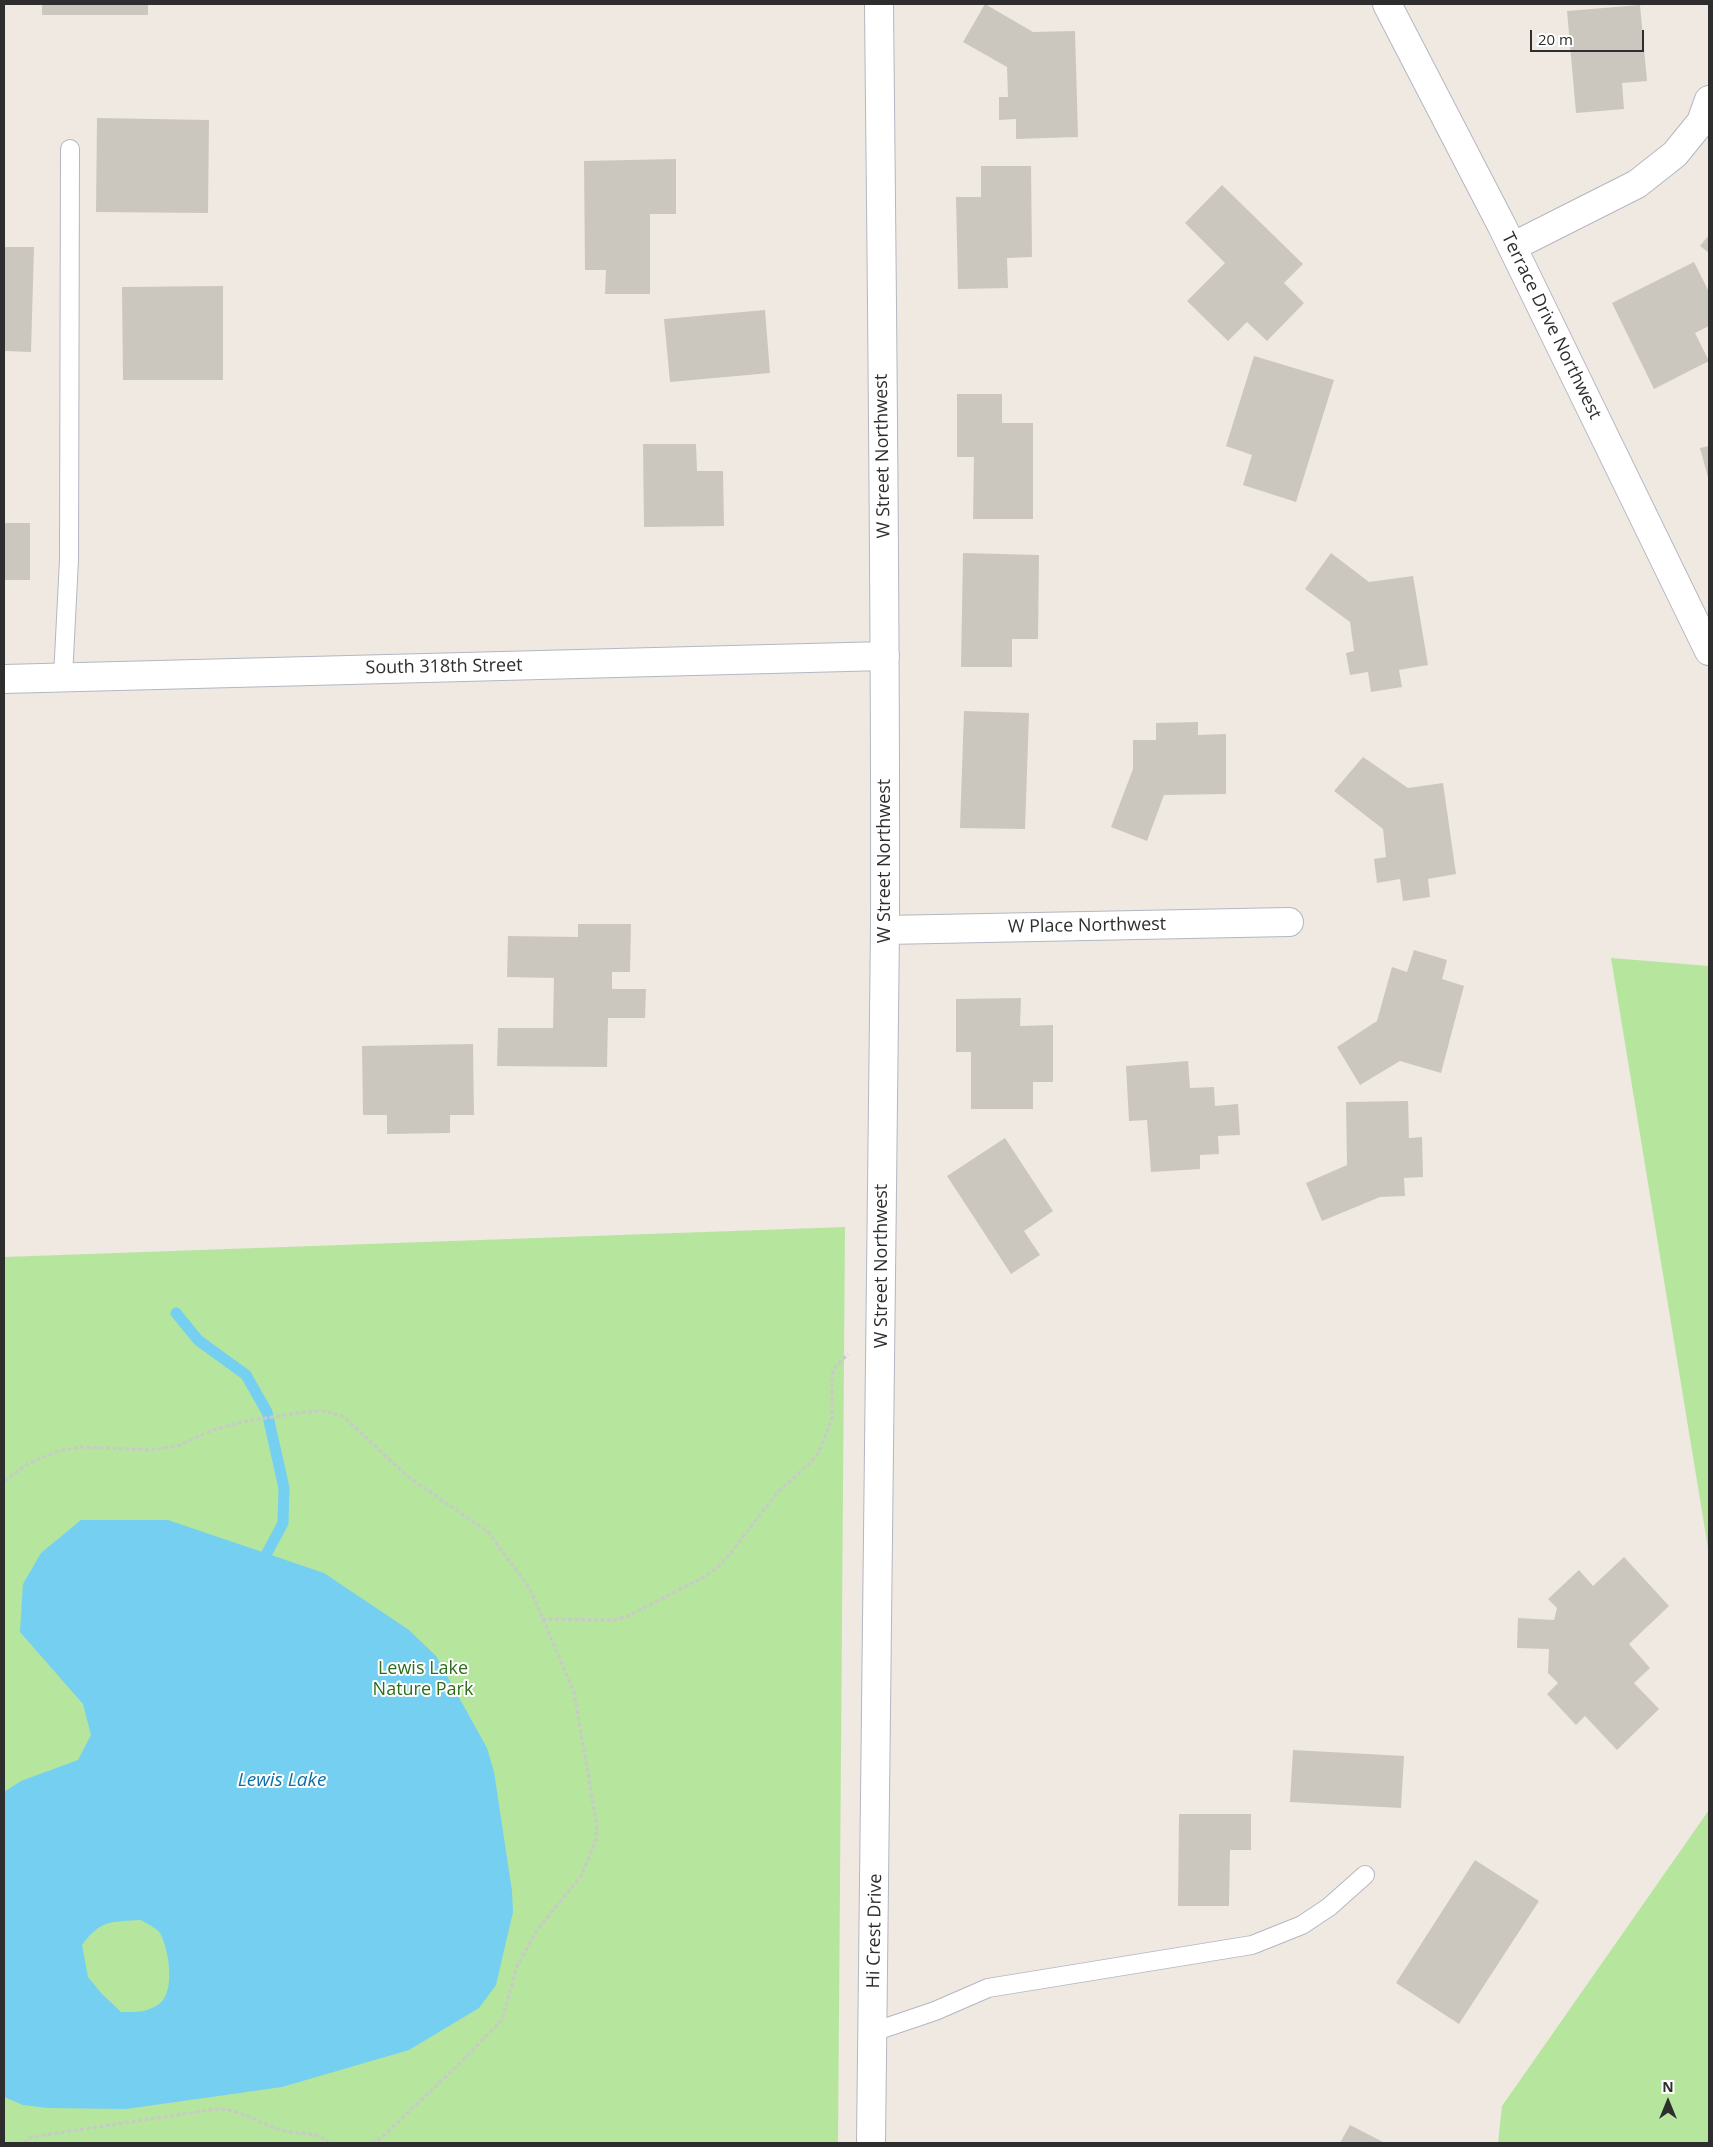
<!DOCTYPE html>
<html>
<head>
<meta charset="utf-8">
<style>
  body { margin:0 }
  #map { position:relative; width:1713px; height:2147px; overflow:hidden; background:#efe9e1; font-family:"Open Sans",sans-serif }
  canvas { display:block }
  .frame { position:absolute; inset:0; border:5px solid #2e2e2e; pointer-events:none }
  .north { position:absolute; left:1643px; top:2077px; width:50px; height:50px; -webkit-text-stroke:4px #fff; paint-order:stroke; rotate:0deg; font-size:14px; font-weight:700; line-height:20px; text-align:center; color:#2e2e2e }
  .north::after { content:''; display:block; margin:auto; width:18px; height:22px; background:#2e2e2e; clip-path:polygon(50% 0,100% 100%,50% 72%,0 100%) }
  .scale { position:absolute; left:1530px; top:30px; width:114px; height:22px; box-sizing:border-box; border:2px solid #2e2e2e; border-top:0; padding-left:6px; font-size:15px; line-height:18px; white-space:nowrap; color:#2e2e2e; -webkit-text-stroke:4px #fff; paint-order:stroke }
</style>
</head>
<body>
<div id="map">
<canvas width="1713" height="2147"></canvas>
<div class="frame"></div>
<div class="north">N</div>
<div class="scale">20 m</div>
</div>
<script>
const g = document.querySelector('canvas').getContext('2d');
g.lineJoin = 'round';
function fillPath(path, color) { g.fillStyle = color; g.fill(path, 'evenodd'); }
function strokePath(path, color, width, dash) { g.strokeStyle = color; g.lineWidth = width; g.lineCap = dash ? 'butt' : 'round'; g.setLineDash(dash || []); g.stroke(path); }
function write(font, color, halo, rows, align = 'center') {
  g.font = font + ' "Open Sans",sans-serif'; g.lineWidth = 4; g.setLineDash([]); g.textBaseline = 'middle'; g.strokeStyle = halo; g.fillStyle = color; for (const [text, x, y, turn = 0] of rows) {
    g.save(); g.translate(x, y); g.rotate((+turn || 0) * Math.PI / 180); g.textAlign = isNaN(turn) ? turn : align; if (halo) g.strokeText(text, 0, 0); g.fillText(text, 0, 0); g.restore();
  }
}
fillPath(new Path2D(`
  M 1611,958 L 1709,966 L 1709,1554 Z
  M 845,1227 L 838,2143 L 4,2143 L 4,1257 Z
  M 1709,1810 L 1709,2143 L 1498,2143 L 1502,2106 Z`), '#b6e59e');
fillPath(new Path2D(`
  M 81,1520 L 168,1520 L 324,1573 L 409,1630 L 436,1656 L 487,1748 L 494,1772 L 512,1891 L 513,1912 L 496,1985 L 479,2008 L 409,2050 L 282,2087 L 126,2109 L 48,2108 L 23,2105 L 4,2097 L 4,1792 L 21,1781 L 78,1760 L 91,1735 L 83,1704 L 20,1632 L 23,1584 L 41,1553 ZM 141,1920 C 147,1924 157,1928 160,1933 C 169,1949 176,1992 159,2004 C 147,2013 135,2012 121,2012 L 102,1994 L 88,1977 L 82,1945 C 101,1919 112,1922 141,1920 Z`), '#75cff0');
strokePath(new Path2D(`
  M 176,1313 L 198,1340 L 246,1375 L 267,1412 L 284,1488 L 283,1523 L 267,1553`), '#75cff0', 11);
fillPath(new Path2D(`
  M 42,4 L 148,4 L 148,15 L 42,15 Z
  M 985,4 L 1033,32 L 1075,31 L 1078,137 L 1016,139 L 1016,119 L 999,120 L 999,97 L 1008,97 L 1007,67 L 963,42 Z
  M 1640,5 L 1647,81 L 1622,83 L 1624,109 L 1576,113 L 1567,11 Z
  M 97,118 L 209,120 L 208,213 L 96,212 Z
  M 676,159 L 676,214 L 650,214 L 650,294 L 605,294 L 606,270 L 585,270 L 584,161 Z
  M 981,166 L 1031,166 L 1032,257 L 1007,258 L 1008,288 L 958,289 L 956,197 L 981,197 Z
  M 1222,185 L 1303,264 L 1284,283 L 1304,303 L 1267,341 L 1247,322 L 1228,341 L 1187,301 L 1225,263 L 1185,223 Z
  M 1709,235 L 1709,253 L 1700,246 Z
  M 5,247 L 34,247 L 31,352 L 4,351 Z
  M 1694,262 L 1709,292 L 1709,326 L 1695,333 L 1709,361 L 1654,389 L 1612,303 Z
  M 223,286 L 223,380 L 123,380 L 122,287 Z
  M 765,310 L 770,373 L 670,382 L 664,319 Z
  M 1254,356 L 1334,380 L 1296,502 L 1243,485 L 1252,455 L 1226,446 Z
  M 957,394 L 1002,394 L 1002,423 L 1033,423 L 1033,519 L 973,519 L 974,457 L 957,457 Z
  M 643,444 L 696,444 L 697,471 L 723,471 L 724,526 L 644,527 Z
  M 1709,446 L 1709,481 L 1700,448 Z
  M 4,523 L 30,523 L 30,580 L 4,580 Z
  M 963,553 L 1039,555 L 1038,639 L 1012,639 L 1012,667 L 961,667 Z
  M 1331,553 L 1369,582 L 1413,576 L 1428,665 L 1399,670 L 1402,687 L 1371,692 L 1368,672 L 1350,675 L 1346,653 L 1354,651 L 1350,622 L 1305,589 Z
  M 964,711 L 1029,713 L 1025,829 L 960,828 Z
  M 1198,722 L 1198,735 L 1226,734 L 1226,794 L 1164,795 L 1147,841 L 1111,827 L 1133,769 L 1133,740 L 1156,740 L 1156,723 Z
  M 1363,757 L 1408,788 L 1443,783 L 1456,874 L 1428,879 L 1430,897 L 1403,901 L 1400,879 L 1377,883 L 1374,859 L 1386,857 L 1383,829 L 1334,791 Z
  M 578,924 L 631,924 L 630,972 L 612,972 L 612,989 L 646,989 L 645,1018 L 608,1018 L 607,1067 L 497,1066 L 498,1028 L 553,1028 L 554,978 L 507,977 L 508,936 L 578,937 Z
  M 1414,950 L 1447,960 L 1442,979 L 1464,986 L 1441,1073 L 1400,1061 L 1360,1085 L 1337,1047 L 1377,1021 L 1392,967 L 1407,972 Z
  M 1021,998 L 1020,1026 L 1053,1025 L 1053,1082 L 1033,1082 L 1033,1109 L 971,1109 L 971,1052 L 956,1052 L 956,999 Z
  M 473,1044 L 474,1115 L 450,1115 L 450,1133 L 387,1134 L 387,1115 L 363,1115 L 362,1046 Z
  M 1188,1061 L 1190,1088 L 1214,1087 L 1215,1106 L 1238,1104 L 1240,1135 L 1218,1136 L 1219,1154 L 1200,1155 L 1200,1169 L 1151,1172 L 1147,1120 L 1129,1121 L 1126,1066 Z
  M 1408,1101 L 1409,1138 L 1422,1137 L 1423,1177 L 1404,1178 L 1405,1196 L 1380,1197 L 1322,1221 L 1306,1183 L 1347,1165 L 1346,1102 Z
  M 1005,1138 L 1053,1211 L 1024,1231 L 1040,1255 L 1011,1274 L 947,1176 Z
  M 1624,1557 L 1669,1606 L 1629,1644 L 1650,1668 L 1634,1683 L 1659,1709 L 1617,1750 L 1585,1716 L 1576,1725 L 1547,1694 L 1558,1683 L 1548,1673 L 1549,1649 L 1517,1648 L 1518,1618 L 1554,1620 L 1557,1608 L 1548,1599 L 1579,1570 L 1593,1586 Z
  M 1293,1750 L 1404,1756 L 1401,1808 L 1290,1802 Z
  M 1179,1814 L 1251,1814 L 1251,1850 L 1230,1850 L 1229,1906 L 1178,1906 Z
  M 1475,1860 L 1539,1901 L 1459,2024 L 1396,1983 Z
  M 1350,2125 L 1385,2143 L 1340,2143 Z`), '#cbc7bf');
const lane = new Path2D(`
  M 63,677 L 69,560 L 70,149
  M 873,2032 L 935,2011 L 988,1988 L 1252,1945 L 1302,1925 L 1329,1907 L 1365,1875`);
const street = new Path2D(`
  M 1387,4 L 1502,226 L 1709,651
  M 1512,247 L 1637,184 L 1675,154 L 1701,122 L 1709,100
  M 4,679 L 885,656
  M 885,930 L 1289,922
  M 871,2143 C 878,1738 883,1333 885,928 C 886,620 882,312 879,4`);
strokePath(lane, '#b4b7c1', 20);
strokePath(street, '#b4b7c1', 30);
strokePath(new Path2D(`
  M 4,1481 L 29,1463 L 58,1451 L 80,1447 L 152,1450 L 180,1445 L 213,1430 L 247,1421 L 305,1412 L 326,1411 L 344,1417 L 407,1476 L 488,1532 L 530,1589 L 574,1692 L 597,1826 L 596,1840 L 581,1876 L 537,1930 L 517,1966 L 502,2020 L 456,2067 L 381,2138 L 372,2143
  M 542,1619 L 614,1620 L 626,1617 L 704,1577 L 718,1567 L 729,1555 L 776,1494 L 812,1461 L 819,1452 L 832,1418 L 832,1375 L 835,1367 L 848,1354
  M 24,2143 L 30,2138 L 44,2135 L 216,2109 C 244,2109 259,2125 285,2131 C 301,2135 316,2130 329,2143`), '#c9c9c9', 3, [4, 2.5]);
strokePath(lane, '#fff', 18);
strokePath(street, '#fff', 28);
write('18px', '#2e2e2e', '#fff', [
  ["Terrace Drive Northwest",1551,326,64],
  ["W Street Northwest",883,456,-91],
  ["South 318th Street",444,667,-1],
  ["W Street Northwest",885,861,-90],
  ["W Place Northwest",1087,926,-1],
  ["W Street Northwest",882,1266,-90],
  ["Hi Crest Drive",875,1931,-89]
]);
write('18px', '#2c6e1b', '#fff', [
  ["Lewis Lake",423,1669],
  ["Nature Park",423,1690]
]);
write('italic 19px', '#0d6fa3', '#fff', [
  ["Lewis Lake",282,1781]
]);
</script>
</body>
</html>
